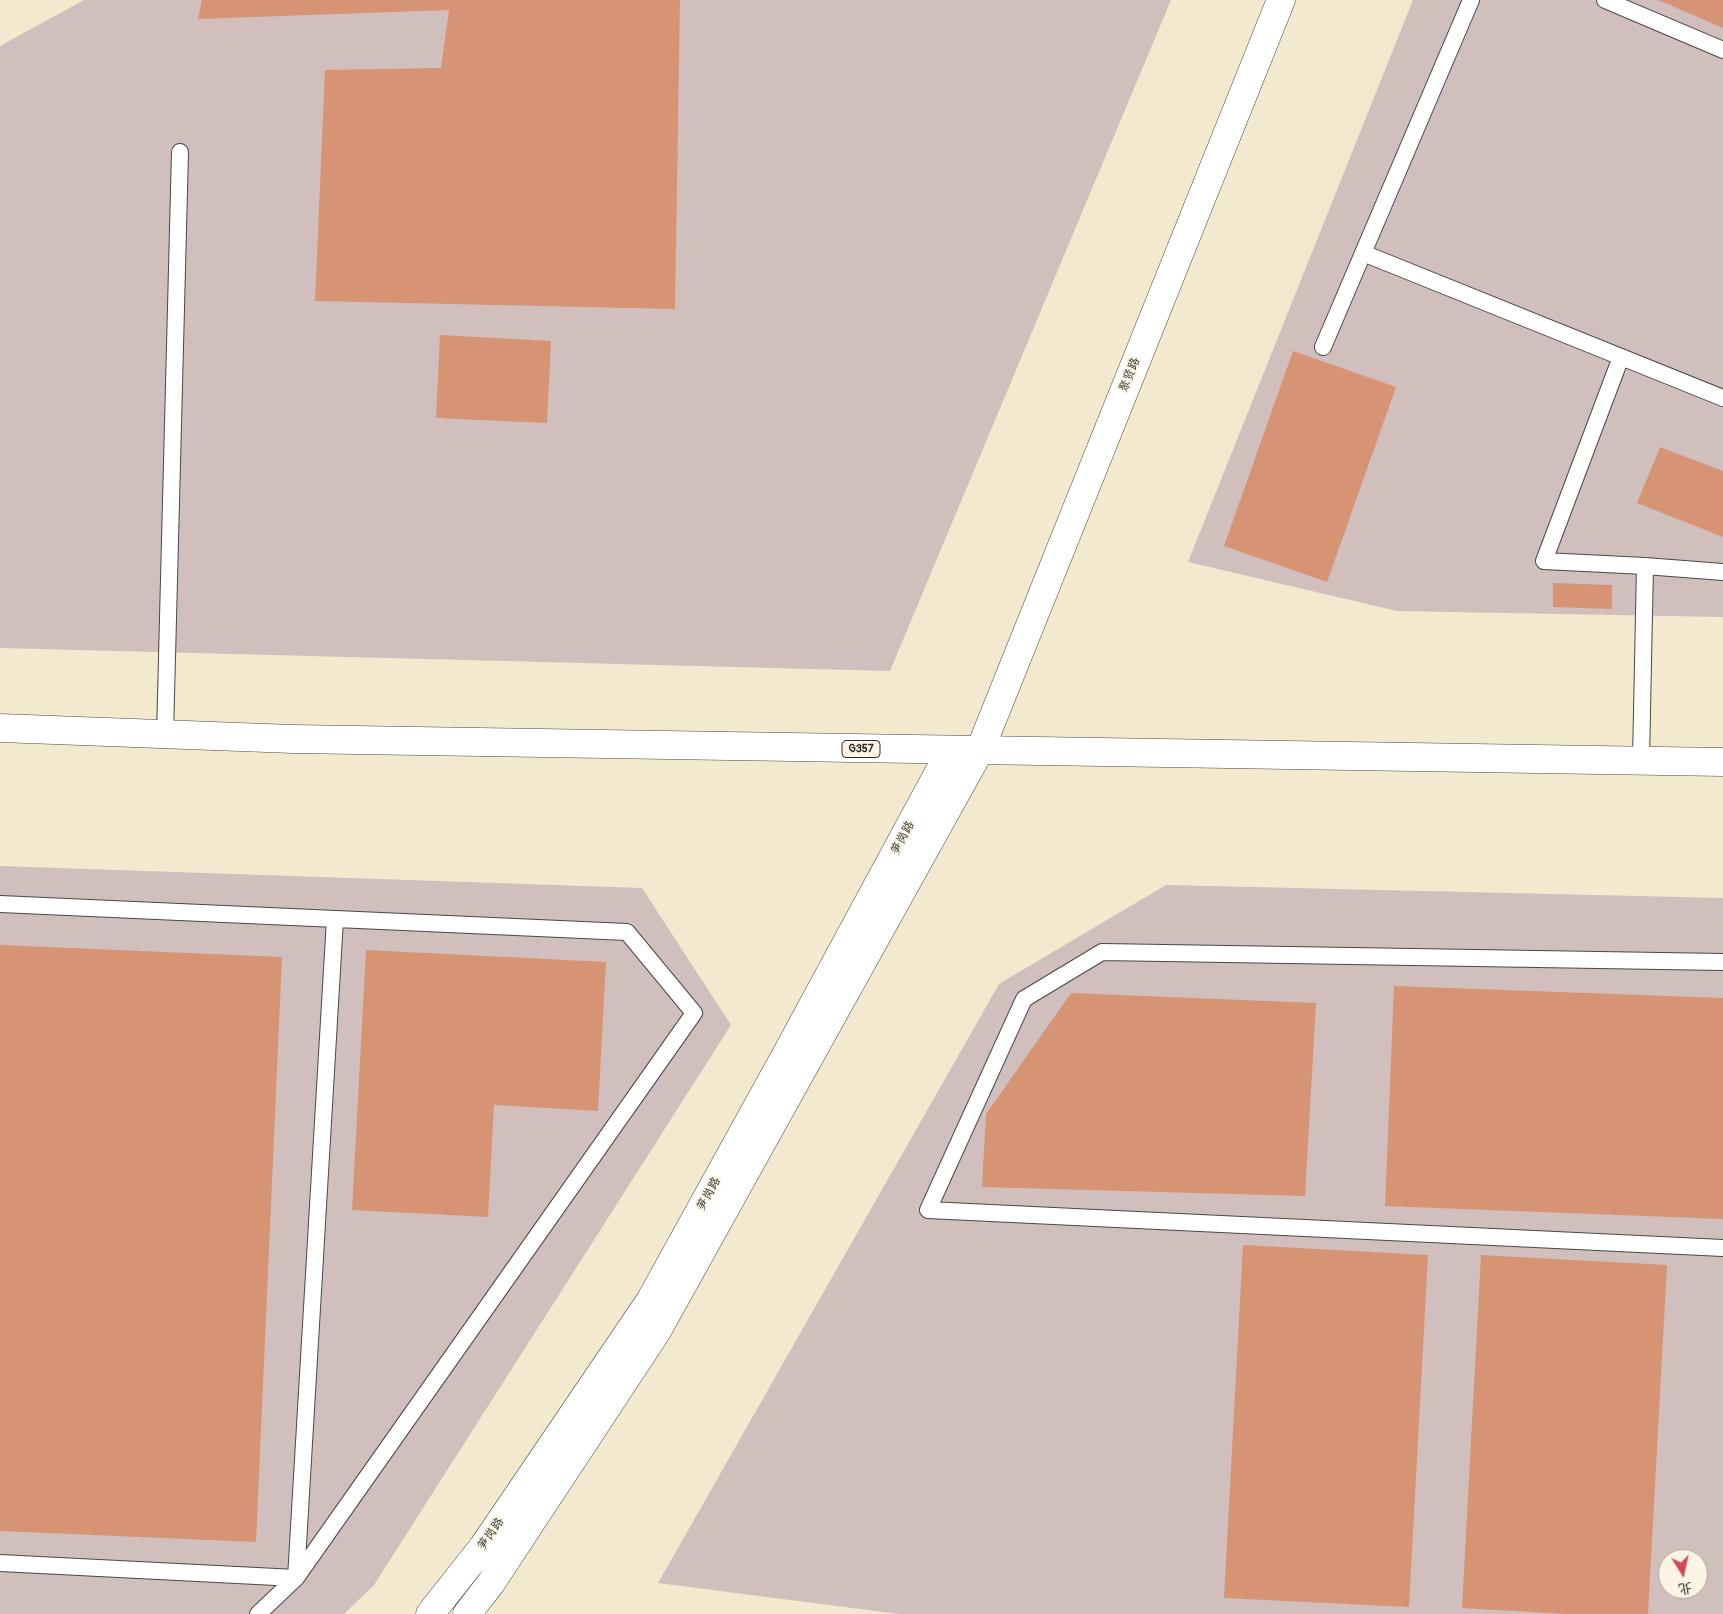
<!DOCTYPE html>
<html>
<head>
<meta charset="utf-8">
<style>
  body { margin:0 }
  #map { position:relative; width:1723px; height:1614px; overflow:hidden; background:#f2e9ce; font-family:Pangolin,"LXGW WenKai TC",sans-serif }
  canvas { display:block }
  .north { position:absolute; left:1658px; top:1549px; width:50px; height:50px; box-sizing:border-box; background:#fcf5e5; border:1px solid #a8a49b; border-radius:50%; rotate:170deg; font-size:14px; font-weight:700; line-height:20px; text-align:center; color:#2b2b2b }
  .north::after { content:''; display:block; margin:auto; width:18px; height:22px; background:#d1495b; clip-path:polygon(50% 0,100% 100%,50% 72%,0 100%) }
</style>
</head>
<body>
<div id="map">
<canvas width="1723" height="1614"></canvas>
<div class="north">北</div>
</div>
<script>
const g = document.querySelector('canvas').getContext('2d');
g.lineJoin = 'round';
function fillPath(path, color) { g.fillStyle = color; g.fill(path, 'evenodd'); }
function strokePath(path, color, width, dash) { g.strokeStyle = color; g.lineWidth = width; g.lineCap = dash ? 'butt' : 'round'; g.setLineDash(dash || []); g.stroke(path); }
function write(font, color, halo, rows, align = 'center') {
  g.font = font + ' Pangolin,"LXGW WenKai TC",sans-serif'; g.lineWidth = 4; g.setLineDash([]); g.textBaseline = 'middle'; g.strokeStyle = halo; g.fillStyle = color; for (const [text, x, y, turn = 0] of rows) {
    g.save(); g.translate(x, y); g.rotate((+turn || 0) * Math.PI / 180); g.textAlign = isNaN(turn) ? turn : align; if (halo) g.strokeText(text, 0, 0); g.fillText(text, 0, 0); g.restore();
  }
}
fillPath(new Path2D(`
  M 84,0 L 1171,0 L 890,671 L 0,648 L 0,46 Z
  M 1413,0 L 1723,0 L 1723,617 L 1397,611 L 1188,562 Z
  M 0,866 L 642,888 L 731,1025 L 374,1585 L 344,1614 L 0,1614 Z
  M 1166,885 L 1723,898 L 1723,1614 L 899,1614 L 658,1583 L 999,984 ZM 1668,1559 L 1698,1559 L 1698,1589 L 1668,1589 Z`), '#d1bfbe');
fillPath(new Path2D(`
  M 202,0 L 680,0 L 675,309 L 315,301 L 325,70 L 441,68 L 449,10 L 198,19 Z
  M 1658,0 L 1723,0 L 1723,28 Z
  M 440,335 L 551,341 L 547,423 L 436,418 Z
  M 1293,351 L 1396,387 L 1327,582 L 1224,546 Z
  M 1660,447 L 1723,471 L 1723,537 L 1637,503 Z
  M 1553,583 L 1612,585 L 1612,609 L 1553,607 Z
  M 0,945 L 282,957 L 256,1542 L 0,1531 Z
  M 366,950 L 606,962 L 598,1111 L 494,1105 L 488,1217 L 352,1210 Z
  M 1394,986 L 1723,998 L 1723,1219 L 1385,1206 Z
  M 1071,993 L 1316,1003 L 1305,1196 L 982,1187 L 986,1114 Z
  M 1243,1245 L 1428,1255 L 1409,1607 L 1224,1598 Z
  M 1481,1255 L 1667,1265 L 1648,1614 L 1567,1614 L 1462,1608 Z`), '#d69475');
const lane = new Path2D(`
  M 1605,0 L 1723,50
  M 1363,253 L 1723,398
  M 1323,347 L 1471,0
  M 1621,357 L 1544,561 L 1645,566
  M 165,735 L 180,152
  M 1641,760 L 1645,566 L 1723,572
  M 0,904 L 627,932 L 694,1013 L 296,1578 L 258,1614
  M 1723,962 L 1102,952 L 1024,999 L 928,1210 L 1723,1248
  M 0,1563 L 296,1578 L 335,919`);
const secondary = new Path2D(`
  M 430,1614 L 483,1547 L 650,1301 L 787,1053 L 951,750
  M 467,1614 L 491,1583 L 657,1331 L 980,750 L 1281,0`);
const highway = new Path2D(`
  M 0,728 L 293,739 L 1723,762`);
strokePath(lane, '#494843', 18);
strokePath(secondary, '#494843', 29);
strokePath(highway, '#494843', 29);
strokePath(lane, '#fff', 16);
strokePath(secondary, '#fff', 28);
strokePath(highway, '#fff', 28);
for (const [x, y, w] of [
  [861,749,38]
]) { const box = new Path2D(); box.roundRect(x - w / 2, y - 8.5, w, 17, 4); g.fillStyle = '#fcf5e5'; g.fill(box); strokePath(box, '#2b2b2b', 1); }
write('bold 11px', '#2b2b2b', null, [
  ["G357",861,749]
]);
write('12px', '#2b2b2b', '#fcf5e5', [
  ["聚贤路",1130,375,-68],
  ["笋岗路",903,838,-62],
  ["笋岗路",709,1194,-61],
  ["笋岗路",491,1534,-55]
]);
</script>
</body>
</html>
